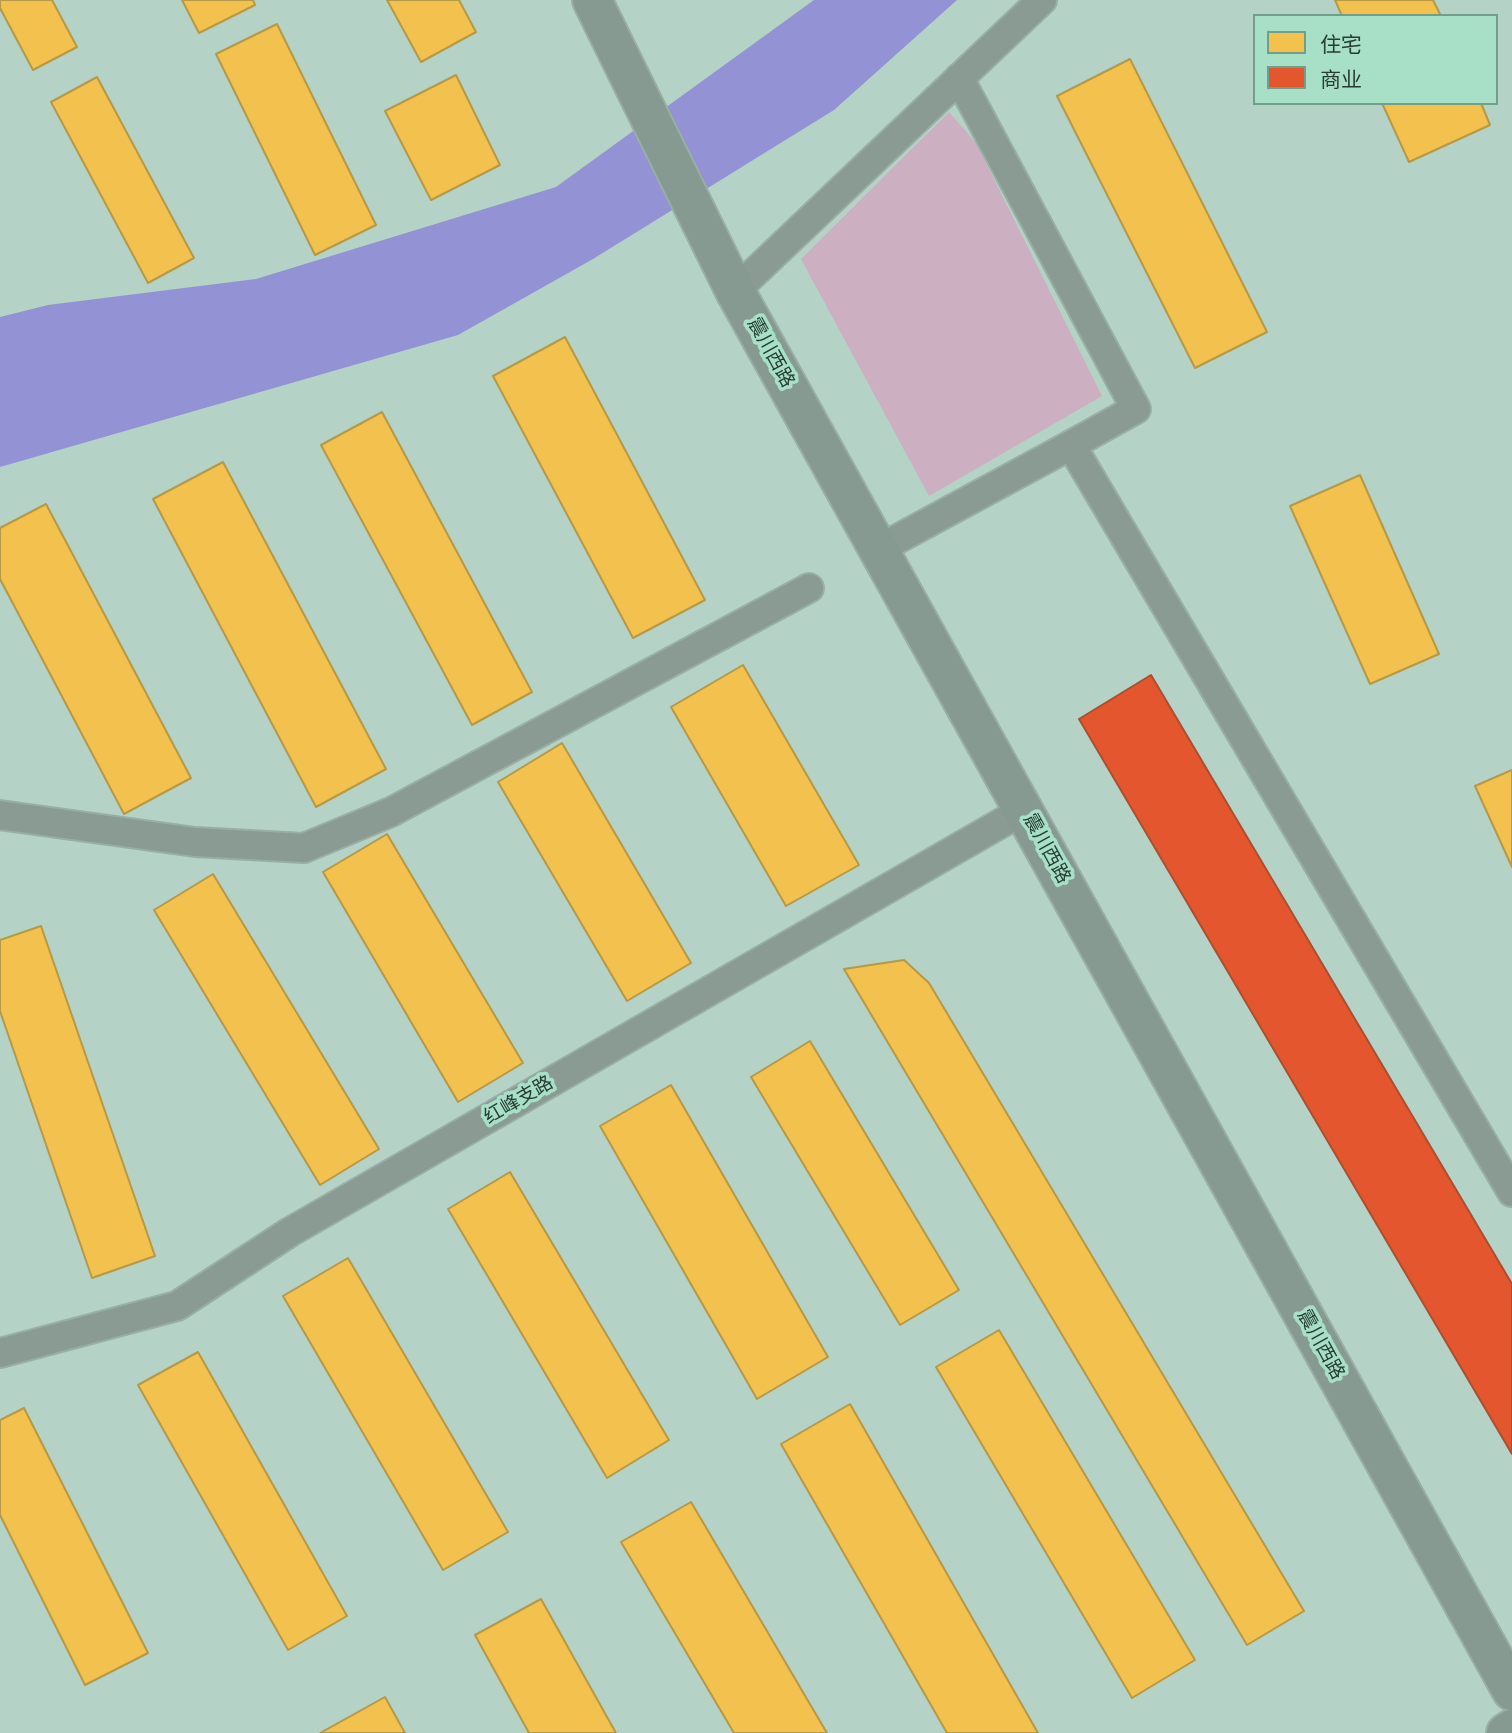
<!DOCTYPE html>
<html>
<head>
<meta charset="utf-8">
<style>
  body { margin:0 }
  #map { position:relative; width:1512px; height:1733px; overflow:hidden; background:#b5d2c6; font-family:"Sofia Sans Condensed","Noto Sans SC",sans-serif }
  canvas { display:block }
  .legend { position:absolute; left:1253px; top:14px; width:245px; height:91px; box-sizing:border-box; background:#a8dfc7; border:2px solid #749e8c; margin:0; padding:9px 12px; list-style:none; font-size:21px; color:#273d34 }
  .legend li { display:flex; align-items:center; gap:14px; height:35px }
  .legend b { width:35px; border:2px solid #749e8c }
</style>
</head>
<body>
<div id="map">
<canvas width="1512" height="1733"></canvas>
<ul class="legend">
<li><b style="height:19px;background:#f2c14e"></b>住宅</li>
<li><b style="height:19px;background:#e4572e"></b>商业</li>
</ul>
</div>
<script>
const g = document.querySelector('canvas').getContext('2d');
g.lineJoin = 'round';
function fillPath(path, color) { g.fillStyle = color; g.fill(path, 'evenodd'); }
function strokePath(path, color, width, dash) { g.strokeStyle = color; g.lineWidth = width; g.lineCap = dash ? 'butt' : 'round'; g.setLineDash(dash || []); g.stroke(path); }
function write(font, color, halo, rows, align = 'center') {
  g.font = font + ' "Sofia Sans Condensed","Noto Sans SC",sans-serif'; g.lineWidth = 7; g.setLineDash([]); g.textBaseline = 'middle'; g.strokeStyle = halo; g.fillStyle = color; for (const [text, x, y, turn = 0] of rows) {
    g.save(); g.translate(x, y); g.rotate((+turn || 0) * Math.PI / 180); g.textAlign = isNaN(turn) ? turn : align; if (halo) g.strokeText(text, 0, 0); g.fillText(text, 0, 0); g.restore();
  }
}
fillPath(new Path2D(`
  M 949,112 L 976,143 L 1102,396 L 929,496 L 801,259 Z`), '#ccafc0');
fillPath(new Path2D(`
  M 814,0 L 957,0 L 834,110 L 593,259 L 458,335 L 0,467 L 0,317 L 48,305 L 256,279 L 556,187 Z`), '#9292d4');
const homes = new Path2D(`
  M 0,0 L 52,0 L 77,47 L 33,70 L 0,8 Z
  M 182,0 L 253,0 L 255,5 L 199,33 Z
  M 387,0 L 459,0 L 476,32 L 421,62 Z
  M 1335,0 L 1433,0 L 1441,16 L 1342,16 Z
  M 277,24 L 376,225 L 315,255 L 216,54 Z
  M 1130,59 L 1267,332 L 1195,368 L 1057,96 Z
  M 456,75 L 500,165 L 431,200 L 385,111 Z
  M 97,77 L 194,258 L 148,283 L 51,102 Z
  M 1382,103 L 1481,103 L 1490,125 L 1409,162 Z
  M 565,337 L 705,600 L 633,638 L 493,376 Z
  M 382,412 L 532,692 L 472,725 L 321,445 Z
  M 223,462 L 386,769 L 316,807 L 153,499 Z
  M 1360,475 L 1439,654 L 1370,684 L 1290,506 Z
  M 46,504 L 191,778 L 124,814 L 0,579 L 0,528 Z
  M 743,665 L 859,865 L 786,906 L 671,707 Z
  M 562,743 L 691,963 L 627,1001 L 498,782 Z
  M 1512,770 L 1512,867 L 1475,786 Z
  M 387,834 L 523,1063 L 458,1102 L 323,872 Z
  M 213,874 L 379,1149 L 320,1185 L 154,910 Z
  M 41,926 L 155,1256 L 92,1278 L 0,1011 L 0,940 Z
  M 904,960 L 929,983 L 1304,1611 L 1247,1645 L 844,969 Z
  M 810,1041 L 959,1290 L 900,1325 L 751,1077 Z
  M 671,1085 L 828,1357 L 757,1399 L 600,1126 Z
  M 510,1172 L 669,1440 L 607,1478 L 448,1209 Z
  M 348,1258 L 508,1532 L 443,1570 L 283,1296 Z
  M 999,1330 L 1195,1660 L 1132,1698 L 936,1367 Z
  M 198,1352 L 347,1616 L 288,1650 L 138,1385 Z
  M 850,1404 L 1038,1733 L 947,1733 L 781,1444 Z
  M 24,1408 L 148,1653 L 85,1685 L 0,1515 L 0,1420 Z
  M 691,1502 L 827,1733 L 734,1733 L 621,1542 Z
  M 541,1599 L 616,1733 L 529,1733 L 475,1635 Z
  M 385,1697 L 405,1733 L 320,1733 Z`);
fillPath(homes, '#f2c14e');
strokePath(homes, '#b59946', 2);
const shops = new Path2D(`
  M 1151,675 L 1512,1284 L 1512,1454 L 1079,719 Z`);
fillPath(shops, '#e4572e');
strokePath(shops, '#ab4f30', 2);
const street = new Path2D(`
  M 959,78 L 1136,409 L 1071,445
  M 735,291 L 1042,0
  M 879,549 L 1071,445 L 1512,1192
  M 0,815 L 195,842 L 304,848 L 391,812 L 809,588
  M 0,1353 L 177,1306 L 290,1232 L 1024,810`);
const secondary = new Path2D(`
  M 592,0 L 735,291 L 1512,1691
  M 1506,1733 L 1512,1729`);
strokePath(street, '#98afa5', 32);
strokePath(secondary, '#98afa5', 42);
strokePath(street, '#8a9b93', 28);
strokePath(secondary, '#869a92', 38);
write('19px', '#273d34', '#a8dfc7', [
  ["震川西路",770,353,61],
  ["震川西路",1046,849,61],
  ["红峰支路",519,1101,-30],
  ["震川西路",1320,1345,61]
]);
</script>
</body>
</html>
